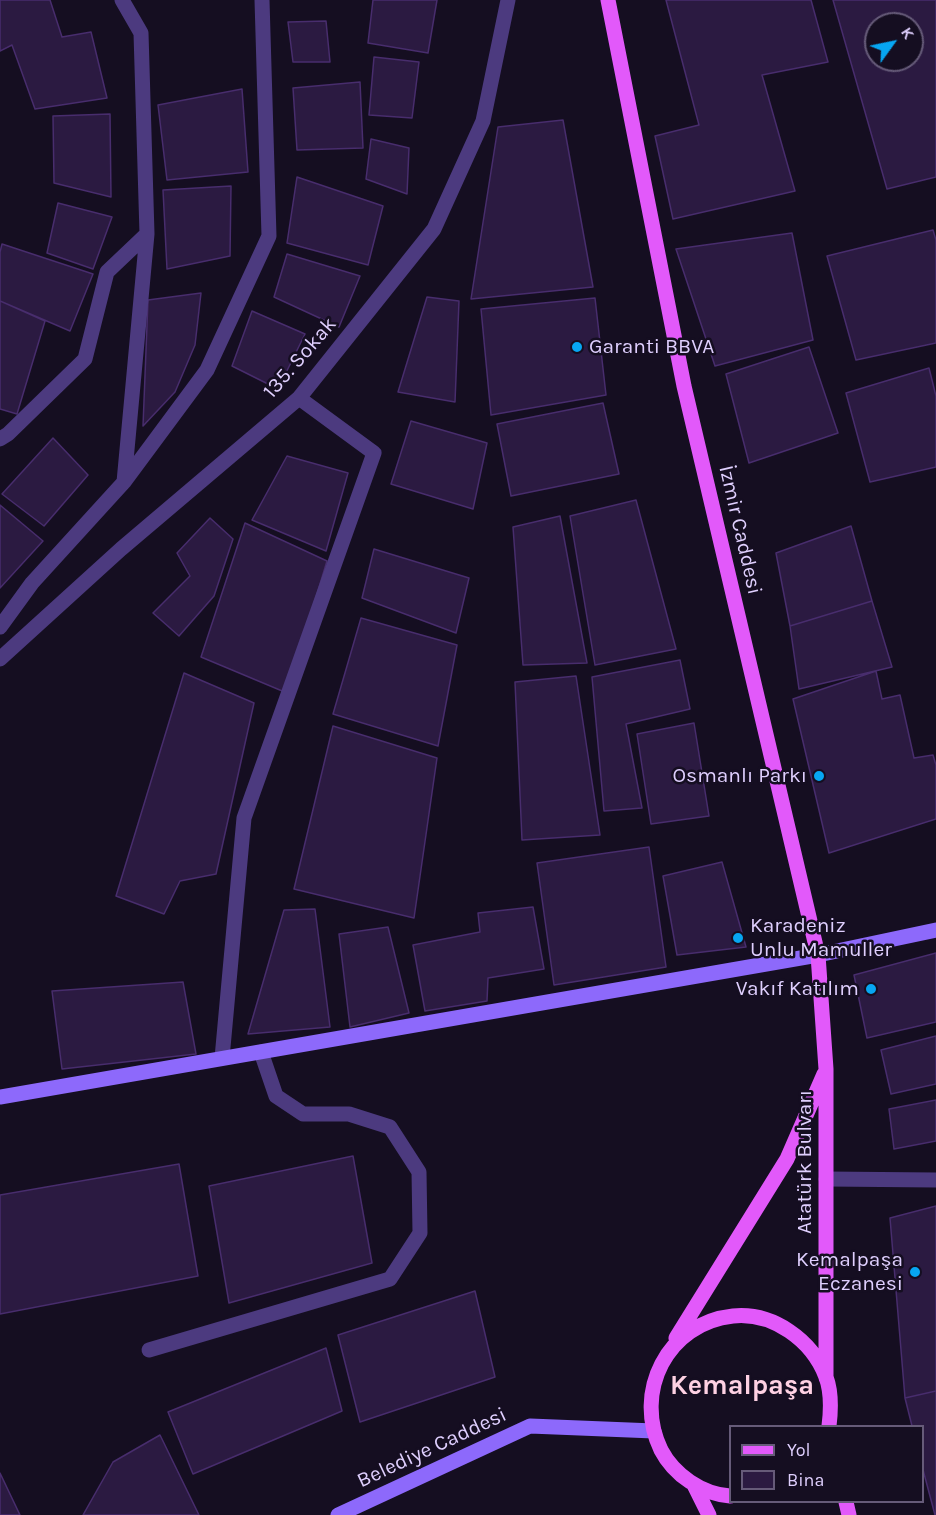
<!DOCTYPE html>
<html>
<head>
<meta charset="utf-8">
<style>
  body { margin:0 }
  #map { position:relative; width:936px; height:1515px; overflow:hidden; background:#150e21; font-family:Karla,sans-serif }
  canvas { display:block }
  .legend { position:absolute; left:729px; top:1425px; width:195px; height:78px; box-sizing:border-box; background:#150e21; border:2px solid #665b79; margin:0; padding:8px 10px; list-style:none; font-size:18px; color:#dfcffe }
  .legend li { display:flex; align-items:center; gap:12px; height:30px }
  .legend b { width:30px; border:2px solid #665b79 }
  .north { position:absolute; left:864px; top:12px; width:60px; height:60px; box-sizing:border-box; background:#150e21; border:2px solid #665b79; border-radius:50%; rotate:57deg; font-size:16px; font-weight:700; line-height:24px; text-align:center; color:#dfcffe }
  .north::after { content:''; display:block; margin:auto; width:21px; height:27px; background:#07a6f2; clip-path:polygon(50% 0,100% 100%,50% 72%,0 100%) }
</style>
</head>
<body>
<div id="map">
<canvas width="936" height="1515"></canvas>
<ul class="legend">
<li><b style="height:8px;background:#e259fa"></b>Yol</li>
<li><b style="height:16px;background:#2b1a41"></b>Bina</li>
</ul>
<div class="north">K</div>
</div>
<script>
const g = document.querySelector('canvas').getContext('2d');
g.lineJoin = 'round';
function fillPath(path, color) { g.fillStyle = color; g.fill(path, 'evenodd'); }
function strokePath(path, color, width, dash) { g.strokeStyle = color; g.lineWidth = width; g.lineCap = dash ? 'butt' : 'round'; g.setLineDash(dash || []); g.stroke(path); }
function write(font, color, halo, rows, align = 'center') {
  g.font = font + ' Karla,sans-serif'; g.lineWidth = 5; g.setLineDash([]); g.textBaseline = 'middle'; g.strokeStyle = halo; g.fillStyle = color; for (const [text, x, y, turn = 0] of rows) {
    g.save(); g.translate(x, y); g.rotate((+turn || 0) * Math.PI / 180); g.textAlign = isNaN(turn) ? turn : align; if (halo) g.strokeText(text, 0, 0); g.fillText(text, 0, 0); g.restore();
  }
}
const building = new Path2D(`
  M 0,0 L 50,0 L 62,37 L 91,32 L 107,98 L 35,109 L 12,45 L 0,51 Z
  M 373,0 L 437,0 L 428,53 L 368,43 Z
  M 666,0 L 811,0 L 828,62 L 762,75 L 795,191 L 673,219 L 655,136 L 699,125 Z
  M 833,0 L 936,0 L 936,177 L 887,189 ZM 876,24 L 912,24 L 912,60 L 876,60 Z
  M 326,21 L 330,62 L 293,62 L 288,22 Z
  M 374,57 L 419,62 L 412,118 L 369,115 Z
  M 360,82 L 363,148 L 297,150 L 293,88 Z
  M 242,89 L 248,172 L 167,180 L 158,105 Z
  M 110,114 L 111,197 L 54,183 L 53,116 Z
  M 563,120 L 593,287 L 471,299 L 498,127 Z
  M 371,139 L 409,148 L 407,194 L 366,179 Z
  M 297,177 L 383,206 L 368,265 L 287,243 Z
  M 231,186 L 230,256 L 167,269 L 163,190 Z
  M 58,203 L 112,217 L 93,269 L 47,253 Z
  M 933,230 L 936,240 L 936,343 L 856,360 L 827,256 Z
  M 792,233 L 813,340 L 715,366 L 676,249 Z
  M 2,244 L 93,274 L 70,331 L 0,301 L 0,252 Z
  M 287,254 L 360,276 L 339,327 L 274,297 Z
  M 201,293 L 195,345 L 175,392 L 143,426 L 148,300 Z
  M 427,297 L 459,301 L 455,402 L 398,392 Z
  M 595,298 L 606,395 L 491,415 L 481,309 Z
  M 0,301 L 45,321 L 17,414 L 0,409 Z
  M 252,311 L 305,334 L 278,389 L 232,366 Z
  M 809,347 L 838,433 L 749,463 L 726,374 Z
  M 929,368 L 936,396 L 936,467 L 870,482 L 846,393 Z
  M 603,403 L 619,474 L 511,496 L 497,424 Z
  M 411,421 L 487,443 L 473,509 L 391,484 Z
  M 53,438 L 88,475 L 44,526 L 2,494 Z
  M 287,456 L 348,473 L 326,551 L 252,520 Z
  M 636,500 L 676,649 L 595,665 L 570,516 Z
  M 0,505 L 43,541 L 0,588 Z
  M 560,516 L 587,663 L 523,665 L 513,527 Z
  M 210,518 L 233,539 L 214,596 L 179,636 L 153,613 L 190,576 L 177,553 Z
  M 245,523 L 327,561 L 287,693 L 201,657 Z
  M 851,526 L 872,601 L 790,626 L 776,553 Z
  M 374,549 L 469,578 L 456,633 L 362,598 Z
  M 872,601 L 892,667 L 799,689 L 790,626 Z
  M 361,618 L 457,645 L 438,746 L 333,714 Z
  M 680,660 L 690,709 L 626,724 L 642,808 L 604,811 L 592,677 Z
  M 876,671 L 882,699 L 900,695 L 914,758 L 933,755 L 936,765 L 936,819 L 829,853 L 793,699 Z
  M 184,673 L 254,703 L 216,874 L 180,881 L 164,914 L 116,896 Z
  M 576,676 L 600,835 L 522,840 L 515,682 Z
  M 694,723 L 709,816 L 651,824 L 637,734 Z
  M 333,726 L 437,758 L 414,918 L 294,889 Z
  M 649,847 L 666,967 L 554,985 L 537,863 Z
  M 722,862 L 746,947 L 677,955 L 663,876 Z
  M 533,907 L 544,969 L 488,978 L 487,1001 L 425,1011 L 413,945 L 480,932 L 478,913 Z
  M 315,909 L 330,1027 L 248,1034 L 284,910 Z
  M 388,927 L 409,1013 L 350,1027 L 339,934 Z
  M 936,953 L 936,1022 L 867,1038 L 854,975 Z
  M 183,982 L 196,1054 L 62,1069 L 52,991 Z
  M 936,1036 L 936,1084 L 891,1094 L 881,1050 Z
  M 936,1100 L 936,1141 L 894,1149 L 889,1109 Z
  M 353,1156 L 372,1263 L 229,1303 L 209,1186 Z
  M 179,1164 L 198,1276 L 0,1314 L 0,1195 Z
  M 936,1206 L 936,1391 L 905,1398 L 890,1218 Z
  M 475,1291 L 495,1377 L 360,1422 L 338,1335 Z
  M 326,1348 L 342,1411 L 193,1474 L 168,1412 Z
  M 936,1391 L 936,1515 L 935,1515 L 922,1466 L 922,1426 L 912,1426 L 905,1398 Z
  M 160,1435 L 199,1515 L 83,1515 L 113,1462 Z
  M 0,1473 L 20,1515 L 0,1515 Z`);
fillPath(building, '#2b1a41');
strokePath(building, '#482d6d', 1.5);
strokePath(new Path2D(`
  M 149,1350 L 390,1279 L 420,1233 L 419,1172 L 390,1127 L 349,1114 L 303,1114 L 276,1096 L 261,1052`), '#4c3a7f', 15);
strokePath(new Path2D(`
  M 122,0 L 141,33 L 147,234 L 124,482
  M 0,439 L 8,434 L 85,359 L 107,272 L 147,234
  M 0,627 L 32,583 L 124,482 L 207,370 L 269,236 L 262,0
  M 0,659 L 121,549 L 299,398 L 434,229 L 483,121 L 508,0
  M 222,1058 L 244,818 L 374,453 L 299,398
  M 826,1179 L 936,1180`), '#4c3a7f', 15);
strokePath(new Path2D(`
  M 0,1097 L 818,955 L 936,930
  M 338,1515 L 530,1426 L 654,1431`), '#8d69fb', 15);
strokePath(new Path2D(`
  M 608,0 L 684,386 L 818,955 L 826,1069 L 826,1378
  M 676,1338 L 787,1159 L 824,1074
  M 694,1485 L 709,1515
  M 730,1496 C 702,1494 674,1475 661,1450 C 633,1392 667,1323 733,1316 C 773,1312 812,1340 826,1377 C 832,1393 831,1410 829,1426
  M 846,1502 L 849,1515`), '#e259fa', 15);
for (const [x, y, r, color] of [
  [577,347,6,"#07a6f2"],
  [819,776,6,"#07a6f2"],
  [738,938,6,"#07a6f2"],
  [871,989,6,"#07a6f2"],
  [915,1272,6,"#07a6f2"]
]) { const dot = new Path2D(); dot.arc(x, y, r, 0, 2 * Math.PI); g.fillStyle = color; g.fill(dot); strokePath(dot, '#150e21', 2); }
write('21px', '#dfcffe', '#150e21', [
  ["Garanti BBVA",589,347,"left"],
  ["Osmanlı Parkı",807,776],
  ["Karadeniz",750,926,"left"],
  ["Unlu Mamuller",750,950,"left"],
  ["Vakıf Katılım",859,989],
  ["Kemalpaşa",903,1260],
  ["Eczanesi",903,1284]
], 'right');
write('21px', '#dfcffe', '#150e21', [
  ["135. Sokak",300,358,-49],
  ["İzmir Caddesi",740,530,77],
  ["Atatürk Bulvarı",805,1162,-90],
  ["Belediye Caddesi",432,1448,-25]
]);
write('bold 27px', '#fed1e3', '#150e21', [
  ["Kemalpaşa",742,1386]
]);
</script>
</body>
</html>
